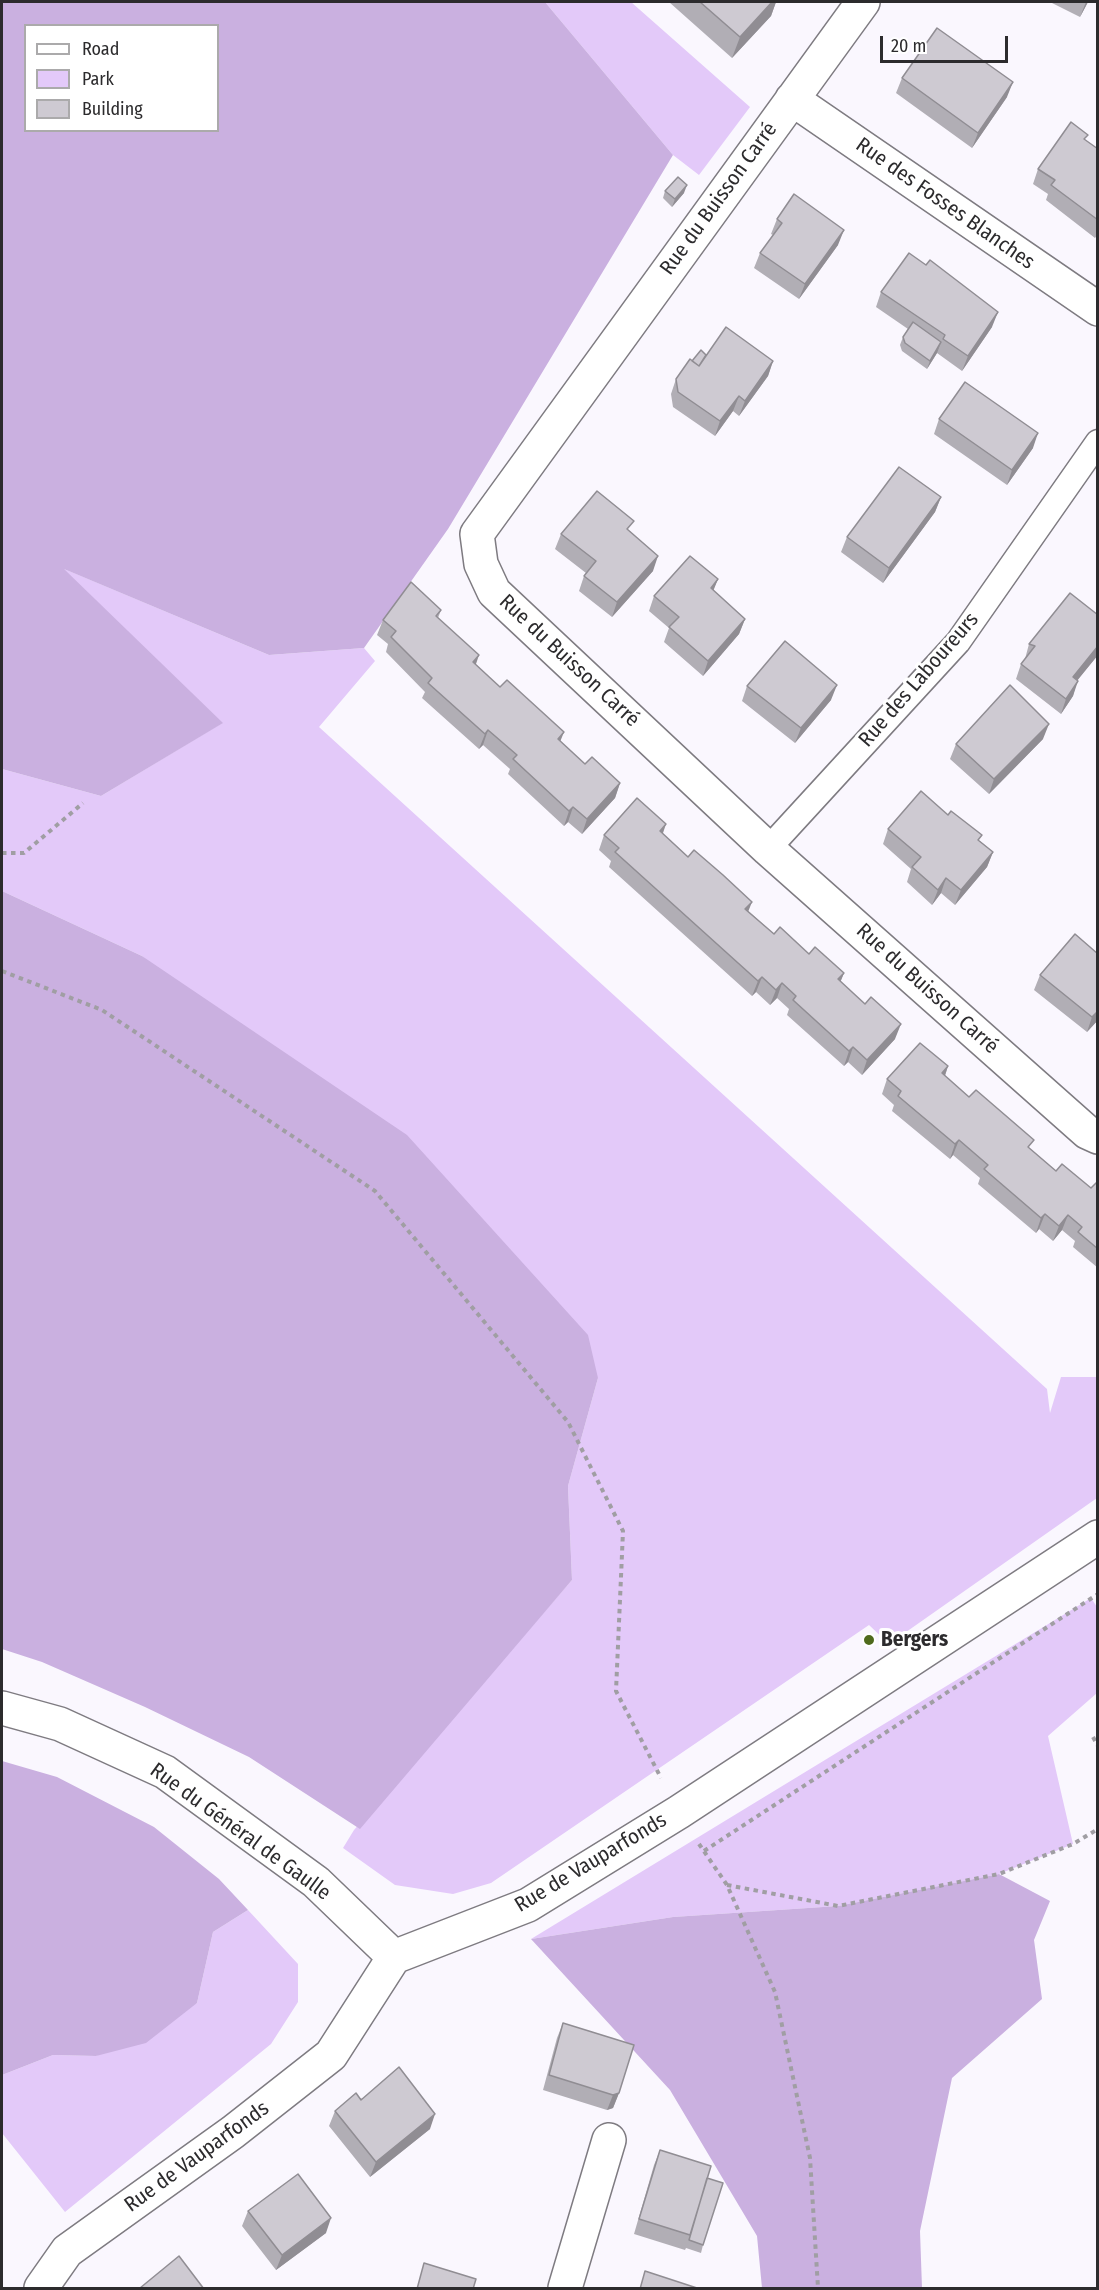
<!DOCTYPE html>
<html>
<head>
<meta charset="utf-8">
<style>
  body { margin:0 }
  #map { position:relative; width:1099px; height:2290px; overflow:hidden; background:#faf7fe; font-family:"Fira Sans Condensed",sans-serif }
  canvas { display:block }
  .frame { position:absolute; inset:0; border:3px solid #2c2b2d; pointer-events:none }
  .legend { position:absolute; left:24px; top:24px; width:195px; height:108px; box-sizing:border-box; background:#fff; border:2px solid #abaaab; margin:0; padding:8px 10px; list-style:none; font-size:18px; color:#2c2b2d }
  .legend li { display:flex; align-items:center; gap:12px; height:30px }
  .legend b { width:30px; border:2px solid #abaaab }
  .scale { position:absolute; left:880px; top:36px; width:128px; height:27px; box-sizing:border-box; border:3px solid #2c2b2d; border-top:0; padding-left:8px; font-size:18px; line-height:21px; white-space:nowrap; color:#2c2b2d; -webkit-text-stroke:4px #fff; paint-order:stroke }
</style>
</head>
<body>
<div id="map">
<canvas width="1099" height="2290"></canvas>
<div class="frame"></div>
<ul class="legend">
<li><b style="height:8px;background:#fff"></b>Road</li>
<li><b style="height:16px;background:#e3c9f9"></b>Park</li>
<li><b style="height:16px;background:#cecad2"></b>Building</li>
</ul>
<div class="scale">20 m</div>
</div>
<script>
const g = document.querySelector('canvas').getContext('2d');
g.lineJoin = 'round';
function fillPath(path, color) { g.fillStyle = color; g.fill(path, 'evenodd'); }
function strokePath(path, color, width, dash) { g.strokeStyle = color; g.lineWidth = width; g.lineCap = dash ? 'butt' : 'round'; g.setLineDash(dash || []); g.stroke(path); }
function write(font, color, halo, rows, align = 'center') {
  g.font = font + ' "Fira Sans Condensed",sans-serif'; g.lineWidth = 6; g.setLineDash([]); g.textBaseline = 'middle'; g.strokeStyle = halo; g.fillStyle = color; for (const [text, x, y, turn = 0] of rows) {
    g.save(); g.translate(x, y); g.rotate((+turn || 0) * Math.PI / 180); g.textAlign = isNaN(turn) ? turn : align; if (halo) g.strokeText(text, 0, 0); g.fillText(text, 0, 0); g.restore();
  }
}
fillPath(new Path2D(`
  M 545,2 L 631,2 L 750,107 L 699,175 L 673,155 Z
  M 62,568 L 269,655 L 364,648 L 375,661 L 319,727 L 1047,1389 L 1050,1413 L 1061,1377 L 1097,1377 L 1097,1498 L 889,1644 L 869,1625 L 491,1883 L 453,1894 L 395,1885 L 343,1848 L 354,1830 L 572,1580 L 568,1486 L 598,1378 L 142,956 L 2,891 L 2,769 L 101,796 L 222,723 Z
  M 1091,1598 L 1097,1607 L 1097,1693 L 1048,1736 L 1073,1844 L 999,1874 L 838,1906 L 673,1917 L 531,1939 Z
  M 248,1910 L 298,1964 L 298,2002 L 271,2044 L 65,2212 L 2,2133 L 2,2075 L 53,2055 L 96,2056 L 197,2003 L 213,1932 Z`), '#e3c9f9');
fillPath(new Path2D(`
  M 2,2 L 545,2 L 673,155 L 448,529 L 364,648 L 269,655 L 64,569 L 223,723 L 101,796 L 2,769 ZM 26,26 L 218,26 L 218,130 L 26,130 Z
  M 2,891 L 142,956 L 407,1135 L 588,1335 L 598,1378 L 568,1486 L 572,1580 L 360,1829 L 249,1757 L 145,1707 L 42,1662 L 2,1649 Z
  M 2,1761 L 57,1777 L 154,1827 L 219,1879 L 248,1910 L 213,1932 L 197,2003 L 146,2043 L 96,2056 L 53,2055 L 2,2075 Z
  M 999,1874 L 1050,1901 L 1034,1940 L 1042,1999 L 952,2078 L 920,2231 L 922,2288 L 762,2288 L 757,2236 L 670,2090 L 531,1939 L 673,1917 L 838,1906 Z`), '#cab0e0');
const service = new Path2D(`
  M 768,849 L 958,642 L 1098,442`);
const minor = new Path2D(`
  M 863,2 L 477,534 L 481,564 L 494,592 L 768,849 L 1087,1132 L 1098,1137
  M 792,99 L 1098,309
  M 2,1708 L 60,1724 L 165,1772 L 316,1882 L 394,1957
  M 41,2288 L 67,2251 L 233,2132 L 331,2055 L 394,1957 L 528,1905 L 679,1812 L 1098,1537
  M 565,2288 L 609,2140`);
strokePath(service, '#7e7b81', 27);
strokePath(minor, '#7e7b81', 36);
strokePath(new Path2D(`
  M 2,853 L 24,853 L 83,803
  M 2,971 L 102,1010 L 375,1191 L 568,1422 L 623,1531 L 616,1691 L 661,1778
  M 1093,1737 L 1098,1746
  M 699,1844 L 727,1885 L 775,1992 L 810,2158 L 818,2288
  M 704,1851 L 1098,1594
  M 727,1885 L 838,1906 L 999,1874 L 1073,1844 L 1098,1829`), '#a09ea3', 4, [4.5, 4.5]);
strokePath(service, '#fff', 24);
strokePath(minor, '#fff', 33);
fillPath(new Path2D(`
  M 669,2 L 776,2 L 771,16 L 732,58 Z
  M 1050,2 L 1088,2 L 1080,17 Z
  M 902,78 L 1007,97 L 972,148 L 896,93 Z
  M 1086,141 L 1098,149 L 1098,234 L 1095,238 L 1046,200 L 1048,194 L 1033,184 L 1038,169 Z
  M 665,191 L 684,193 L 672,207 L 663,198 Z
  M 777,219 L 838,245 L 799,299 L 754,268 L 760,253 L 773,235 L 771,234 Z
  M 881,292 L 992,327 L 962,371 L 937,353 L 927,369 L 902,351 L 900,345 L 903,337 L 908,329 L 876,307 Z
  M 706,355 L 773,361 L 768,376 L 739,416 L 733,411 L 715,436 L 673,407 L 671,394 L 676,379 L 692,361 Z
  M 939,419 L 1033,448 L 1007,485 L 934,434 Z
  M 941,497 L 935,512 L 883,583 L 841,552 L 847,537 Z
  M 630,531 L 653,571 L 612,617 L 579,591 L 584,576 L 586,573 L 555,549 L 561,534 Z
  M 718,579 L 713,590 L 745,619 L 739,634 L 703,676 L 664,642 L 669,628 L 649,611 L 654,596 Z
  M 441,610 L 438,618 L 476,665 L 585,764 L 620,783 L 615,798 L 582,834 L 568,822 L 564,826 L 508,774 L 510,769 L 483,745 L 479,749 L 422,698 L 425,692 L 386,652 L 388,644 L 377,635 L 383,620 Z
  M 1098,615 L 1098,655 L 1077,680 L 1073,696 L 1061,714 L 1016,679 L 1021,664 L 1025,659 L 1029,644 Z
  M 747,686 L 831,700 L 795,743 L 742,701 Z
  M 1043,739 L 989,794 L 950,759 L 956,744 Z
  M 888,829 L 980,841 L 993,852 L 987,867 L 955,905 L 941,893 L 932,905 L 907,882 L 911,869 L 883,844 Z
  M 663,834 L 774,934 L 844,973 L 840,982 L 895,1039 L 862,1075 L 848,1062 L 844,1066 L 787,1015 L 789,1009 L 777,998 L 770,1005 L 756,992 L 752,996 L 609,867 L 611,861 L 599,850 L 604,835 Z
  M 1098,954 L 1098,1020 L 1087,1032 L 1034,990 L 1040,975 Z
  M 948,1066 L 945,1076 L 1056,1171 L 1091,1188 L 1098,1181 L 1098,1268 L 1073,1247 L 1075,1241 L 1062,1230 L 1053,1241 L 1039,1229 L 1036,1233 L 978,1184 L 980,1178 L 953,1155 L 950,1159 L 892,1111 L 894,1105 L 882,1094 L 887,1079 Z
  M 563,2023 L 619,2093 L 613,2108 L 607,2110 L 543,2090 L 557,2038 Z
  M 358,2097 L 430,2129 L 370,2177 L 329,2126 L 335,2111 Z
  M 660,2150 L 707,2178 L 703,2245 L 701,2253 L 686,2248 L 685,2250 L 634,2234 L 654,2165 Z
  M 248,2211 L 326,2233 L 276,2270 L 242,2226 Z`), '#b1aeb5');
fillPath(new Path2D(`
  M 772,2 L 776,2 L 771,16 L 732,58 L 740,37 Z
  M 1086,2 L 1088,2 L 1080,17 Z
  M 1013,82 L 1007,97 L 972,148 L 978,133 Z
  M 687,185 L 684,193 L 672,207 L 675,199 Z
  M 844,230 L 838,245 L 799,299 L 805,284 Z
  M 998,312 L 992,327 L 962,371 L 968,356 Z
  M 940,345 L 937,353 L 927,369 L 930,361 Z
  M 773,361 L 768,376 L 739,416 L 745,401 Z
  M 739,396 L 733,411 L 715,436 L 720,421 Z
  M 1038,433 L 1033,448 L 1007,485 L 1012,470 Z
  M 941,497 L 935,512 L 883,583 L 889,568 Z
  M 658,556 L 653,571 L 612,617 L 617,602 Z
  M 718,579 L 712,594 L 711,588 Z
  M 745,619 L 739,634 L 703,676 L 708,661 Z
  M 1098,646 L 1098,655 L 1068,692 L 1073,677 Z
  M 479,655 L 474,670 L 473,662 Z
  M 1078,681 L 1073,696 L 1061,714 L 1066,699 Z
  M 837,685 L 831,700 L 795,743 L 801,728 Z
  M 1049,724 L 1043,739 L 989,794 L 994,779 Z
  M 488,730 L 483,745 L 479,749 L 485,734 Z
  M 564,732 L 558,747 L 558,739 Z
  M 620,783 L 615,798 L 582,834 L 587,819 Z
  M 573,807 L 568,822 L 564,826 L 569,811 Z
  M 666,824 L 661,839 L 660,831 Z
  M 993,852 L 987,867 L 955,905 L 961,890 Z
  M 946,878 L 941,893 L 932,905 L 938,890 Z
  M 752,902 L 746,917 L 745,909 Z
  M 844,973 L 838,988 L 838,979 Z
  M 762,977 L 756,992 L 752,996 L 758,981 Z
  M 782,983 L 777,998 L 770,1005 L 776,990 Z
  M 1098,1011 L 1098,1020 L 1087,1032 L 1092,1017 Z
  M 901,1024 L 895,1039 L 862,1075 L 867,1060 Z
  M 853,1047 L 848,1062 L 844,1066 L 849,1051 Z
  M 948,1066 L 943,1081 L 942,1073 Z
  M 959,1140 L 953,1155 L 950,1159 L 955,1144 Z
  M 1045,1214 L 1039,1229 L 1036,1233 L 1041,1218 Z
  M 1068,1215 L 1062,1230 L 1053,1241 L 1059,1226 Z
  M 619,2093 L 613,2108 L 607,2110 L 613,2095 Z
  M 435,2114 L 430,2129 L 370,2177 L 376,2162 Z
  M 331,2218 L 326,2233 L 276,2270 L 282,2255 Z`), '#908d93');
const building = new Path2D(`
  M 700,2 L 772,2 L 740,37 Z
  M 937,28 L 1013,82 L 978,133 L 902,78 Z
  M 1071,122 L 1088,135 L 1084,139 L 1098,149 L 1098,220 L 1051,185 L 1055,180 L 1038,169 Z
  M 678,177 L 687,185 L 675,199 L 665,191 Z
  M 794,194 L 844,230 L 805,284 L 760,253 L 782,223 L 777,219 Z
  M 909,253 L 926,265 L 930,260 L 998,312 L 968,356 L 943,339 L 945,335 L 881,292 Z
  M 913,322 L 941,342 L 930,361 L 905,343 L 903,337 Z
  M 726,327 L 773,361 L 745,401 L 739,396 L 720,421 L 678,392 L 676,379 L 690,359 L 699,366 Z
  M 701,350 L 706,355 L 699,366 L 692,361 Z
  M 965,382 L 1038,433 L 1012,470 L 939,419 Z
  M 899,467 L 941,497 L 889,568 L 847,537 Z
  M 597,491 L 634,521 L 627,529 L 658,556 L 617,602 L 584,576 L 596,561 L 561,534 Z
  M 690,556 L 718,579 L 711,588 L 745,619 L 708,661 L 669,627 L 679,617 L 654,596 Z
  M 411,582 L 441,610 L 436,616 L 479,655 L 473,662 L 500,687 L 507,680 L 564,732 L 558,739 L 585,764 L 592,757 L 620,783 L 587,819 L 573,807 L 569,811 L 513,759 L 517,755 L 488,730 L 485,734 L 428,683 L 432,678 L 391,637 L 396,631 L 383,620 Z
  M 1070,593 L 1098,615 L 1098,646 L 1073,677 L 1078,681 L 1066,699 L 1021,664 L 1035,646 L 1029,644 Z
  M 785,641 L 837,685 L 801,728 L 747,686 Z
  M 1010,685 L 1049,724 L 994,779 L 956,744 Z
  M 921,791 L 948,815 L 951,811 L 982,835 L 978,840 L 993,852 L 961,890 L 946,878 L 938,890 L 912,867 L 921,857 L 888,829 Z
  M 637,798 L 666,824 L 660,831 L 688,857 L 694,850 L 723,875 L 752,902 L 745,909 L 774,934 L 780,927 L 809,954 L 815,947 L 844,973 L 838,979 L 852,992 L 865,1004 L 871,997 L 901,1024 L 867,1060 L 853,1047 L 849,1051 L 793,1000 L 796,996 L 782,983 L 776,990 L 762,977 L 758,981 L 615,852 L 619,848 L 604,835 Z
  M 1075,934 L 1098,954 L 1098,1011 L 1092,1017 L 1040,975 Z
  M 920,1043 L 948,1066 L 942,1073 L 969,1097 L 976,1090 L 1034,1140 L 1028,1147 L 1056,1171 L 1062,1164 L 1091,1188 L 1098,1181 L 1098,1249 L 1078,1232 L 1082,1227 L 1068,1215 L 1059,1226 L 1045,1214 L 1041,1218 L 984,1169 L 988,1165 L 959,1140 L 955,1144 L 898,1096 L 901,1091 L 887,1079 Z
  M 563,2023 L 634,2045 L 619,2093 L 613,2095 L 549,2075 Z
  M 399,2067 L 435,2114 L 376,2162 L 335,2111 L 356,2093 L 361,2100 Z
  M 660,2150 L 711,2166 L 690,2235 L 639,2219 Z
  M 298,2174 L 331,2218 L 282,2255 L 248,2211 Z
  M 707,2178 L 723,2183 L 703,2245 L 689,2240 Z
  M 179,2256 L 204,2289 L 141,2289 L 140,2288 Z
  M 424,2263 L 476,2279 L 473,2289 L 417,2289 Z
  M 645,2271 L 700,2289 L 640,2289 Z`);
fillPath(building, '#cecad2');
strokePath(building, '#908d93', 1.5);
for (const [x, y, r, color] of [
  [869,1640,6,"#4f6a1c"]
]) { const dot = new Path2D(); dot.arc(x, y, r, 0, 2 * Math.PI); g.fillStyle = color; g.fill(dot); strokePath(dot, '#fff', 2); }
write('21px', '#2c2b2d', '#fff', [
  ["Rue du Buisson Carré",719,199,-54],
  ["Rue des Fosses Blanches",945,204,35],
  ["Rue du Buisson Carré",569,661,43],
  ["Rue des Laboureurs",919,680,-49],
  ["Rue du Buisson Carré",927,989,42],
  ["Rue du Général de Gaulle",240,1832,36],
  ["Rue de Vauparfonds",591,1863,-31],
  ["Rue de Vauparfonds",197,2157,-36]
]);
write('bold 21px', '#2c2b2d', '#fff', [
  ["Bergers",881,1640]
], 'left');
</script>
</body>
</html>
